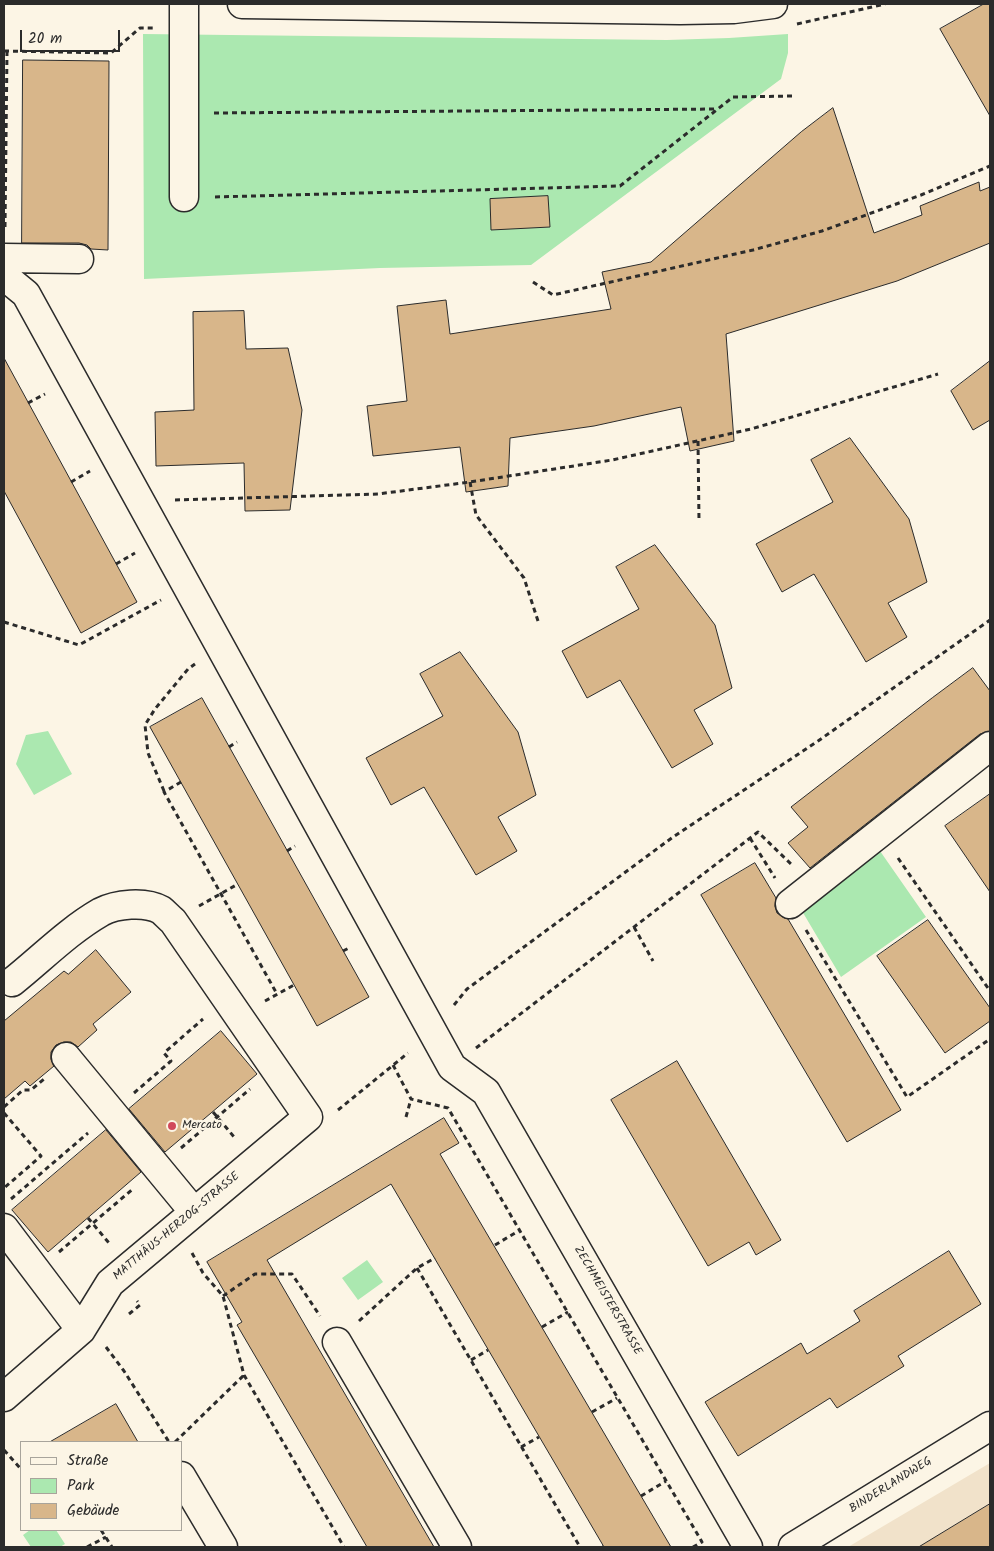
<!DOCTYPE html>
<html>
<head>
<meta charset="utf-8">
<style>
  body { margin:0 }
  #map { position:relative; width:994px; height:1551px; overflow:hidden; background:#fcf5e5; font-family:Kalam,sans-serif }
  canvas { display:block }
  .frame { position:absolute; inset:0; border:5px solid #2b2b2b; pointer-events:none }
  .legend { position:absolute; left:20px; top:1441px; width:162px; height:90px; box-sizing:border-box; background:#fcf5e5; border:1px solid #a8a49b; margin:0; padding:6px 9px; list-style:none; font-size:15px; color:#2b2b2b }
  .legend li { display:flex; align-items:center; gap:10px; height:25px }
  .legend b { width:25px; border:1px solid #a8a49b }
  .scale { position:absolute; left:20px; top:30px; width:100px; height:22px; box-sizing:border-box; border:2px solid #2b2b2b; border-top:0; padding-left:6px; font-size:15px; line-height:18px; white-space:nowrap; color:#2b2b2b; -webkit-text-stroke:4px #fcf5e5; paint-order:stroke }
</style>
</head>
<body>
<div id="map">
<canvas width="994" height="1551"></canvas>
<div class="frame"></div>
<ul class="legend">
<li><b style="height:6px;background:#fcf5e5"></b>Straße</li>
<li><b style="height:14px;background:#abe8b0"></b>Park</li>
<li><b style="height:14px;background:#d8b68a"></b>Gebäude</li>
</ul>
<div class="scale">20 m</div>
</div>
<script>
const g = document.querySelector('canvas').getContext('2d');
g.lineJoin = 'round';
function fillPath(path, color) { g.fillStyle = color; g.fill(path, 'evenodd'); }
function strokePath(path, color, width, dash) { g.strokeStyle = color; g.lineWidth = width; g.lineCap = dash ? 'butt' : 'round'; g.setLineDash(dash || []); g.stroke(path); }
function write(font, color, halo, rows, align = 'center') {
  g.font = font + ' Kalam,sans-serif'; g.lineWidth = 4.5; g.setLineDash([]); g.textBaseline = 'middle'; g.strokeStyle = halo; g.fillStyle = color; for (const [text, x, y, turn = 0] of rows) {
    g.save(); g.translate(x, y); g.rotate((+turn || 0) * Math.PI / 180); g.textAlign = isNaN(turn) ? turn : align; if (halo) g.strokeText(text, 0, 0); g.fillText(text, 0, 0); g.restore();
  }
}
fillPath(new Path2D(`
  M 990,1463 L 990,1547 L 848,1547 Z`), '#f1e2ca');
fillPath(new Path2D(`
  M 143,34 L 667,40 L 729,38 L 788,34 L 788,53 L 781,79 L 531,265 L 380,268 L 144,279 Z
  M 48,731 L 72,774 L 34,795 L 16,764 L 26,735 Z
  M 880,851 L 926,917 L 841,977 L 802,911 Z
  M 367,1260 L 383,1282 L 358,1300 L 342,1278 Z
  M 30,1530 L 56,1530 L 65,1544 L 60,1547 L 31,1547 L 23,1535 Z`), '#abe8b0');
const building = new Path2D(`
  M 984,4 L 990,4 L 990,116 L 940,29 Z
  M 23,60 L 109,61 L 108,250 L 91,249 L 87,245 L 79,243 L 22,243 Z
  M 833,108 L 874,233 L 922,215 L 920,206 L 979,182 L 980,191 L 990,187 L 990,243 L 897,281 L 726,334 L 734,441 L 690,451 L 681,407 L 594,426 L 510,438 L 508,486 L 466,492 L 460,447 L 373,456 L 367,406 L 407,401 L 397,306 L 446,300 L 450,334 L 611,309 L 602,272 L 651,262 L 801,132 Z
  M 548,196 L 550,227 L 491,230 L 490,199 Z
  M 244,311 L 246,349 L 288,348 L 302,410 L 290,510 L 245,511 L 244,463 L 156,466 L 155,412 L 194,410 L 193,312 Z
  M 4,358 L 137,602 L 81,633 L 4,491 Z
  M 990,361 L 990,420 L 973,430 L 951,391 Z
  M 850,438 L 909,519 L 927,582 L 888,603 L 907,637 L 866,662 L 814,574 L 782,592 L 756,544 L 833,502 L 811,460 Z
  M 655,545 L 715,625 L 732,688 L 694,710 L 713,744 L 672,768 L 620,680 L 587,698 L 562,651 L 639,609 L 616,567 Z
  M 460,652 L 518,732 L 536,795 L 498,817 L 517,851 L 476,875 L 424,787 L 391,805 L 366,758 L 443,716 L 420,674 Z
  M 973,668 L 990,691 L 990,731 L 980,734 L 810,868 L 788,843 L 808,827 L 791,807 L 932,698 Z
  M 202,698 L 369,997 L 317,1026 L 150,727 Z
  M 990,794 L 990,892 L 945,826 Z
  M 755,863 L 776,898 L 775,906 L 777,913 L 784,918 L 788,919 L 901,1110 L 847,1142 L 701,895 Z
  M 928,920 L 990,1008 L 990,1021 L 945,1053 L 877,956 Z
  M 96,950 L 131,992 L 93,1024 L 97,1030 L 78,1047 L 71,1042 L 64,1042 L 56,1045 L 51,1052 L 51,1059 L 54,1066 L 30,1086 L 25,1081 L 4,1099 L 4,1021 L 64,971 L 68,974 Z
  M 221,1031 L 257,1074 L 165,1152 L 129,1109 Z
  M 677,1061 L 781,1240 L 756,1255 L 749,1242 L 708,1266 L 611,1100 Z
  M 444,1118 L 459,1143 L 440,1154 L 671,1547 L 604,1547 L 391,1184 L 267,1260 L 434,1547 L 367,1547 L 237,1325 L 242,1322 L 207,1262 Z
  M 106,1130 L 141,1172 L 48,1252 L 12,1210 Z
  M 949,1251 L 981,1304 L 898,1356 L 904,1366 L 837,1408 L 830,1398 L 738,1456 L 705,1402 L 801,1343 L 807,1354 L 860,1321 L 854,1311 Z
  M 116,1404 L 138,1442 L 50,1442 Z
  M 990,1504 L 990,1547 L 919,1547 Z`);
fillPath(building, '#d8b68a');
strokePath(building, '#2b2b2b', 1);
const minor = new Path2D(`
  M 184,4 L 184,197
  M 242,4 L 680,10 L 734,9 L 773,4
  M 4,258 L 79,259
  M 4,276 L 26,294 L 452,1067 L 486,1092 L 748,1547
  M 790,904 L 990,746
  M 66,1057 L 194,1212
  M 4,1228 L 81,1330
  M 337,1342 L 457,1547
  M 4,1397 L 81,1330 L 110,1283 L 308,1117 L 173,921 C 169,918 165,913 161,910 C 145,901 116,904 101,912 C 68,931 41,959 12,982
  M 181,1476 L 223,1547
  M 793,1547 L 990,1426`);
strokePath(minor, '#2b2b2b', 31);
strokePath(new Path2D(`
  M 797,24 L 885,4
  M 4,51 L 111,53 L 140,28 L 154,28
  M 214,113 L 718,109
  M 215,197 L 620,186 L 733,97 L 794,96
  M 5,227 L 7,51
  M 533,282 L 553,295 L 753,250 L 822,231 L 921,195 L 990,166
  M 28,403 L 45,394
  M 698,441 L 699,521
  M 71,482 L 90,471
  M 470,482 L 476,515 L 524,578 L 538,621
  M 175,500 L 378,494 L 470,482 L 612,460 L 751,429 L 938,374
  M 116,564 L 135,553
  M 4,622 L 79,645 L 161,600
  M 229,747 L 237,742
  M 181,782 L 164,792 L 277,994
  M 164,791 L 148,753 L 145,725 L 155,709 L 188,669 L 195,664
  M 750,838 L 775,878
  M 287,851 L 295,846
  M 898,858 L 990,991
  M 199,906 L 238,884
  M 634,927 L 653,961
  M 806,930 L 907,1097 L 990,1039
  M 343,951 L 351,947
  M 265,1001 L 294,985
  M 454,1005 L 467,989 L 673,837 L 818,741 L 990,620
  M 476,1048 L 758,832 L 791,864
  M 393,1065 L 411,1099 L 448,1108 L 702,1542 L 693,1547
  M 134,1093 L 171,1061 L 164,1053 L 203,1019
  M 4,1107 L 23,1090 L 31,1090 L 44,1079
  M 338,1110 L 408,1053
  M 213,1112 L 235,1138
  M 4,1113 L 41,1156 L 4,1188
  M 406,1117 L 411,1099
  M 181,1148 L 250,1089
  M 11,1199 L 88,1133
  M 88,1218 L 109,1243
  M 495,1245 L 520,1230
  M 59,1252 L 134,1188
  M 192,1253 L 203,1273 L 223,1296 L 244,1375 L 344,1547
  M 417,1268 L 580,1547
  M 223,1296 L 255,1274 L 292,1274 L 320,1316
  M 129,1314 L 140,1305 L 137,1301
  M 359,1321 L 417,1268 L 435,1258
  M 542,1327 L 568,1312
  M 106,1347 L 124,1371 L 169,1442
  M 471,1360 L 488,1350
  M 592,1412 L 617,1398
  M 175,1442 L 244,1375
  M 521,1447 L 539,1437
  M 4,1450 L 21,1469
  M 641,1496 L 666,1481
  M 101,1530 L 112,1547
  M 87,1547 L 106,1537
  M 602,1547 L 603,1547`), '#2b2b2b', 3, [5, 4]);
strokePath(minor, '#fcf5e5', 28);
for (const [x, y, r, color] of [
  [172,1126,5,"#d1495b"]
]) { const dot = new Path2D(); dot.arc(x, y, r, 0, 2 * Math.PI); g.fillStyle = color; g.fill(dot); strokePath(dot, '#fcf5e5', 2); }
write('12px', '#2b2b2b', '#fcf5e5', [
  ["Mercato",182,1126]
], 'left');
write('12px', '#2b2b2b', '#fcf5e5', [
  ["MATTHÄUS-HERZOG-STRASSE",177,1227,-40],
  ["ZECHMEISTERSTRASSE",607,1301,60],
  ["BINDERLANDWEG",891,1486,-32]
]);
</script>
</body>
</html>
